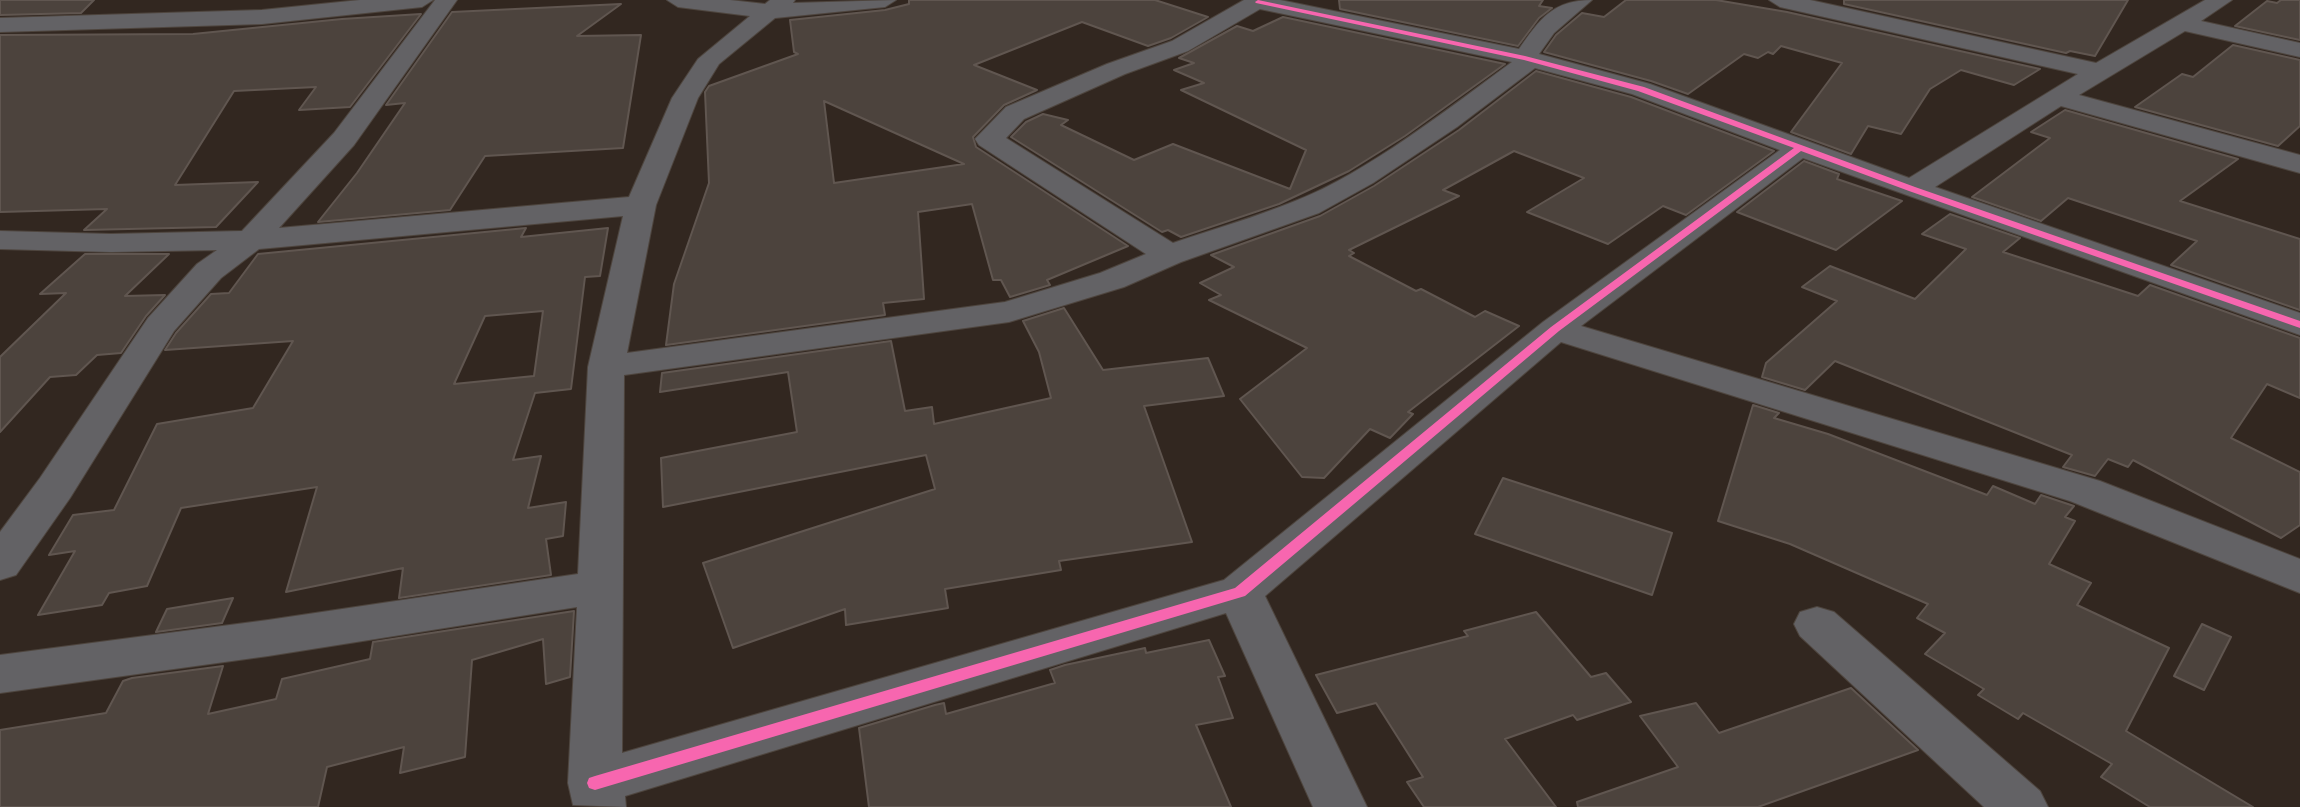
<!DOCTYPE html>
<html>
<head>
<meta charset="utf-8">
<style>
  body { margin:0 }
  canvas { display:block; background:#322720 }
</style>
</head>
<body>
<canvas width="2300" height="807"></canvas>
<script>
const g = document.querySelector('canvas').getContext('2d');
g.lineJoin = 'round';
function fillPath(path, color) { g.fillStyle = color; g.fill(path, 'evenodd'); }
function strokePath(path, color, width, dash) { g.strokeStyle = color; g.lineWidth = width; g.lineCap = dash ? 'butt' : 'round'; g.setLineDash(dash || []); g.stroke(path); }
const building = new Path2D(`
  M 0,0 L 94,0 L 81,13 L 0,15 Z
  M 909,0 L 1155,0 L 1208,17 L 1171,38 L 1148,46 L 1082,22 L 974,65 L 1037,90 L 1004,105 L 973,137 L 976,147 L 1128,246 L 1047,280 L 1050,285 L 1010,297 L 1001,280 L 993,280 L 972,204 L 918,212 L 924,299 L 883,303 L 885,315 L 666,345 L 674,284 L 709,183 L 705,92 L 709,86 L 798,54 L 794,52 L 790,20 L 885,10 L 909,4 ZM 824,101 L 964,164 L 834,183 Z
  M 1339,0 L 1543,0 L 1539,6 L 1552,8 L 1539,18 L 1518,46 L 1340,9 Z
  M 1626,0 L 1716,0 L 1787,12 L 2040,69 L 2014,85 L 1961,70 L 1930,89 L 1901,134 L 1868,126 L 1851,154 L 1791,132 L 1842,63 L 1781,46 L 1773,54 L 1768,52 L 1758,58 L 1744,54 L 1688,94 L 1651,81 L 1544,52 L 1556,35 L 1582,13 L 1604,17 Z
  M 1844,0 L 2128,0 L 2095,56 L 2070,51 L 2066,53 L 1844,4 Z
  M 2281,0 L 2300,0 L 2300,40 L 2235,26 L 2267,1 L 2277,3 Z
  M 621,4 L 577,36 L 641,35 L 623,148 L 485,156 L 450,210 L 318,222 L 357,173 L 405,103 L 386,105 L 452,12 Z
  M 421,14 L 350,107 L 299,110 L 316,87 L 234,91 L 175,185 L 258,182 L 216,227 L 84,230 L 107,209 L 0,212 L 0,35 L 193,34 L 342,19 Z
  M 1283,17 L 1505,64 L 1405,136 L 1349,171 L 1279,204 L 1181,237 L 1168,230 L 1162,232 L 1011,137 L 1026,122 L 1043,114 L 1068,120 L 1061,125 L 1134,160 L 1173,144 L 1290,189 L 1306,150 L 1181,90 L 1204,83 L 1174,70 L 1194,63 L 1179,58 L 1237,26 L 1253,31 Z
  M 2233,45 L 2300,60 L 2300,126 L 2278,146 L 2135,107 L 2182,74 L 2193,77 Z
  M 1536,71 L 1631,97 L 1774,151 L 1686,215 L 1663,206 L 1608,244 L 1527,212 L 1584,178 L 1514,151 L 1443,190 L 1459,196 L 1349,250 L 1354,253 L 1349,256 L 1416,291 L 1421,289 L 1475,317 L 1485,311 L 1519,326 L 1408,412 L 1413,414 L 1390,438 L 1370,429 L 1324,478 L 1302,477 L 1240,399 L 1307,348 L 1209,300 L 1221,295 L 1200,283 L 1234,267 L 1211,255 L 1320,216 L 1374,186 L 1459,130 Z
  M 2065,110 L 2238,159 L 2180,201 L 2300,239 L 2300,310 L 2171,265 L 2197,241 L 2068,198 L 2041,221 L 1972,197 L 2050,138 L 2031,132 Z
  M 1804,161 L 1839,174 L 1837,179 L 1902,201 L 1836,250 L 1737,212 Z
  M 1950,214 L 2020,238 L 2003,252 L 2138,296 L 2150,285 L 2300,338 L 2300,398 L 2267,384 L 2231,438 L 2300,472 L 2300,525 L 2281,538 L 2133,460 L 2128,467 L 2108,459 L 2095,476 L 2063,467 L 2072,455 L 1835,361 L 1805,390 L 1762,377 L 1766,363 L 1837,301 L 1802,287 L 1830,266 L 1915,299 L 1966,249 L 1922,234 Z
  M 526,228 L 521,237 L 608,228 L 600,276 L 585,277 L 571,389 L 535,393 L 513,460 L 541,456 L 528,508 L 566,502 L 563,536 L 546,539 L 551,575 L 399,598 L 403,568 L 286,592 L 317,487 L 181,508 L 147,586 L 109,593 L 102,605 L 38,615 L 75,551 L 49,555 L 73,515 L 114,510 L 157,424 L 253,408 L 293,341 L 165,350 L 176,333 L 211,294 L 229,293 L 258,254 ZM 543,311 L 534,376 L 454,384 L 485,316 Z
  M 85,254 L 169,254 L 125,296 L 165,295 L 146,316 L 121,353 L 97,355 L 76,375 L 50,377 L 0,432 L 0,357 L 66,293 L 40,294 Z
  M 1064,308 L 1103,370 L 1208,358 L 1224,396 L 1144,406 L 1192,542 L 1059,561 L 1061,570 L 945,589 L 948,608 L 846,625 L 845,609 L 733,648 L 703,563 L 935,489 L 926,455 L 663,507 L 661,458 L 797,432 L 788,372 L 660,392 L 662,373 L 891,341 L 905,411 L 932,407 L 934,424 L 1051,398 L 1039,352 L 1023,321 Z
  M 1753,405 L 1779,413 L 1774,418 L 1828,434 L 1987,495 L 1993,486 L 2035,504 L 2041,495 L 2074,506 L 2065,517 L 2075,521 L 2049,564 L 2091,583 L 2077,605 L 2169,648 L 2126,731 L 2253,807 L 2150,807 L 2101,777 L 2112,764 L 2023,713 L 2018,719 L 1978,695 L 1984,689 L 1925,654 L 1945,633 L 1917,618 L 1928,604 L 1790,544 L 1718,521 Z
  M 1503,478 L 1672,533 L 1652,595 L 1475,534 Z
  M 233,598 L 222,623 L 156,632 L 167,609 Z
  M 574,611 L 570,677 L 546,684 L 543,639 L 472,660 L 465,757 L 400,773 L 404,747 L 327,767 L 318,807 L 0,807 L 0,730 L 106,713 L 123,681 L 132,678 L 223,666 L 208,714 L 276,699 L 282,679 L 370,659 L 373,642 Z
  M 1536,612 L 1591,677 L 1606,673 L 1631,702 L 1577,720 L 1573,715 L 1505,739 L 1556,807 L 1424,807 L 1407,782 L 1423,777 L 1376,703 L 1337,713 L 1316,675 L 1468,636 L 1464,631 Z
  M 2202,624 L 2231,637 L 2204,690 L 2174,676 Z
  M 1209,640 L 1225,676 L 1218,677 L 1233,718 L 1196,725 L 1231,807 L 869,807 L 859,728 L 935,705 L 944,703 L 946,714 L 1055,683 L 1050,670 L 1065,665 L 1145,648 L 1146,653 Z
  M 1851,688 L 1918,750 L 1758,807 L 1578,807 L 1577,802 L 1678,767 L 1640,716 L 1696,703 L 1719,733 Z`);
fillPath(building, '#4c433d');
strokePath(building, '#605650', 2);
const minor = new Path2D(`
  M 360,0 L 433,0 L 422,7 L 262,24 L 0,32 L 0,18 L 262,10 Z
  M 435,0 L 457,0 L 354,145 L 279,228 L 629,197 L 672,98 L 698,59 L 750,16 L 678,7 L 667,0 L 730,0 L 765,4 L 770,0 L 795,0 L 793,3 L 896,0 L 885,7 L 775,18 L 719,64 L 698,98 L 656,205 L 627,353 L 1005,302 L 1100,273 L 1146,254 L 979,145 L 975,139 L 1006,107 L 1107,64 L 1172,41 L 1244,0 L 1280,0 L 1519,49 C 1540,19 1553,0 1592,0 L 1554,33 L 1539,54 L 1650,84 L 1909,178 L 2078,74 L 1780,7 L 1769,0 L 1810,0 L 2096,63 L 2205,0 L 2232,0 L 2201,21 L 2300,43 L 2300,57 L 2185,31 L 2079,95 L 2300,155 L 2300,173 L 2061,106 L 1935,187 L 2300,313 L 2300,335 L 1803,158 L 1581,326 L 2100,481 L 2300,559 L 2300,593 L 2070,501 L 1561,342 L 1265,596 L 1367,807 L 1313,807 L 1226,613 L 625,796 L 626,807 L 573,805 L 568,783 L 577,607 L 268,656 L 0,693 L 0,655 L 268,620 L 578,574 L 588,367 L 623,216 L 259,249 L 221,278 L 174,331 L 70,498 L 16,575 L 0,580 L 0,532 L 40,478 L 148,318 L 197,264 L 217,250 L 111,252 L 0,249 L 0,231 L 111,234 L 242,231 L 334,133 ZM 1260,9 L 1512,62 C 1449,108 1367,173 1295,201 C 1256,217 1214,229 1173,243 L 1006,138 L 1024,119 L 1125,74 L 1188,51 ZM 1535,68 L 1632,94 L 1780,150 L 1543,322 L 1224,580 L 622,753 L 624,375 L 1009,322 L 1124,287 L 1181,262 L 1319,213 L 1373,183 L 1457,127 Z
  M 1817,607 L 1834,612 L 2040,791 L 2048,807 L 1984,807 L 1800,636 L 1794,624 L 1800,612 Z`);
strokePath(minor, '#4e453e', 2);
fillPath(minor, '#636265');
fillPath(new Path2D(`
  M 1258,0 L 1525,56 L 1644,87 L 1915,187 L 2300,321 L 2300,328 L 1909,191 L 1801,151 L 1559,331 L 1245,596 L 595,790 L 589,788 L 587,783 L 589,778 L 595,776 L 1235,588 L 1551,327 L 1794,148 L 1638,91 L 1524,60 L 1256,3 L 1255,2 Z`), '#f766af');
</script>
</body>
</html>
